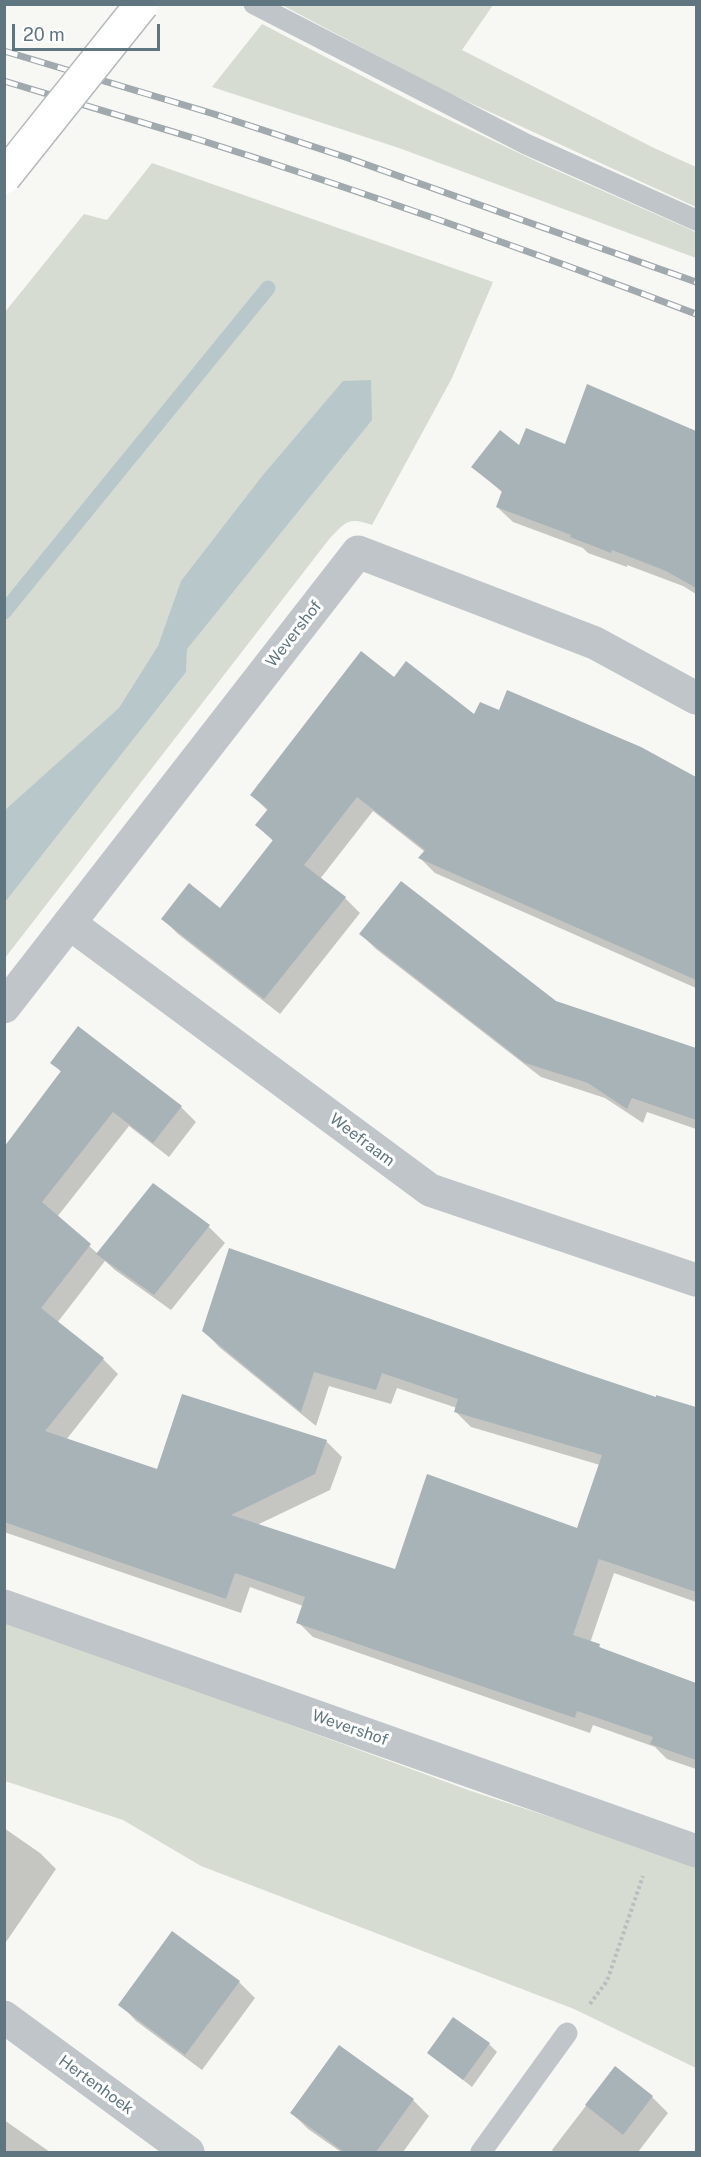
<!DOCTYPE html>
<html>
<head>
<meta charset="utf-8">
<style>
  body { margin:0 }
  #map { position:relative; width:701px; height:2157px; overflow:hidden; background:#f7f7f3; font-family:"Public Sans",sans-serif }
  canvas { display:block }
  .frame { position:absolute; inset:0; border:6px solid #5f7681; pointer-events:none }
  .scale { position:absolute; left:12px; top:24px; width:148px; height:27px; box-sizing:border-box; border:3px solid #5f7681; border-top:0; padding-left:8px; font-size:18px; line-height:21px; white-space:nowrap; color:#5f7681; -webkit-text-stroke:4px #fff; paint-order:stroke }
</style>
</head>
<body>
<div id="map">
<canvas width="701" height="2157"></canvas>
<div class="frame"></div>
<div class="scale">20 m</div>
</div>
<script>
const g = document.querySelector('canvas').getContext('2d');
g.lineJoin = 'round';
function fillPath(path, color) { g.fillStyle = color; g.fill(path, 'evenodd'); }
function strokePath(path, color, width, dash) { g.strokeStyle = color; g.lineWidth = width; g.lineCap = dash ? 'butt' : 'round'; g.setLineDash(dash || []); g.stroke(path); }
function write(font, color, halo, rows, align = 'center') {
  g.font = font + ' "Public Sans",sans-serif'; g.lineWidth = 6; g.setLineDash([]); g.textBaseline = 'middle'; g.strokeStyle = halo; g.fillStyle = color; for (const [text, x, y, turn = 0] of rows) {
    g.save(); g.translate(x, y); g.rotate((+turn || 0) * Math.PI / 180); g.textAlign = isNaN(turn) ? turn : align; if (halo) g.strokeText(text, 0, 0); g.fillText(text, 0, 0); g.restore();
  }
}
fillPath(new Path2D(`
  M 282,5 L 493,5 L 462,50 L 654,148 L 696,167 L 696,207 L 440,89 Z
  M 262,24 L 420,106 L 544,165 L 696,232 L 696,258 L 399,148 L 212,87 Z
  M 152,163 L 493,282 L 452,378 L 372,525 C 348,517 347,521 330,538 L 5,958 L 5,312 L 84,214 L 107,220 Z
  M 4,1620 L 471,1791 L 696,1865 L 696,2068 L 574,2009 L 201,1866 L 123,1820 L 5,1781 Z`), '#d7dcd2');
fillPath(new Path2D(`
  M 371,380 L 372,420 L 187,649 L 186,672 L 5,902 L 5,810 L 119,708 L 158,646 L 181,581 L 263,475 L 343,381 Z`), '#b7c7ca');
fillPath(new Path2D(`
  M 588,386 L 696,433 L 696,594 L 683,586 L 627,565 L 627,567 L 588,553 L 583,548 L 513,522 L 497,507 L 503,493 L 473,467 L 520,447 L 566,446 Z
  M 394,679 L 475,717 L 500,712 L 641,748 L 696,779 L 696,988 L 435,873 L 420,858 L 425,852 L 373,811 L 320,879 L 345,898 L 360,913 L 280,1014 L 178,934 L 163,919 L 220,910 L 273,841 L 257,825 L 268,811 L 252,795 Z
  M 361,934 L 555,1003 L 696,1050 L 696,1129 L 647,1112 L 643,1123 L 605,1098 L 541,1077 L 376,949 Z
  M 79,1028 L 181,1107 L 196,1122 L 169,1157 L 129,1126 L 57,1217 L 98,1254 L 153,1185 L 209,1227 L 225,1243 L 171,1310 L 115,1270 L 105,1261 L 57,1323 L 103,1359 L 118,1374 L 66,1440 L 158,1471 L 326,1441 L 342,1457 L 330,1490 L 257,1525 L 396,1571 L 578,1530 L 600,1465 L 471,1427 L 456,1412 L 457,1408 L 397,1388 L 391,1404 L 329,1386 L 316,1426 L 219,1347 L 204,1331 L 657,1399 L 696,1409 L 696,1602 L 614,1573 L 590,1643 L 599,1646 L 604,1651 L 696,1685 L 696,1769 L 667,1759 L 655,1747 L 593,1725 L 590,1733 L 313,1637 L 298,1622 L 303,1606 L 250,1587 L 241,1613 L 4,1532 L 4,1149 L 62,1073 L 52,1062 Z
  M 4,1828 L 40,1853 L 56,1869 L 6,1942 Z
  M 239,1982 L 255,1998 L 202,2070 L 136,2021 L 120,2004 Z
  M 489,2044 L 497,2052 L 472,2087 L 429,2053 Z
  M 615,2068 L 652,2097 L 668,2113 L 638,2152 L 554,2152 L 552,2150 Z
  M 413,2100 L 429,2116 L 403,2152 L 341,2152 L 308,2129 L 292,2113 Z
  M 4,2120 L 50,2152 L 4,2152 Z`), '#0003');
strokePath(new Path2D(`
  M 4,612 L 268,288`), '#b7c7ca', 15);
fillPath(new Path2D(`
  M 587,384 L 696,431 L 696,588 L 666,571 L 612,550 L 611,553 L 570,537 L 571,535 L 496,507 L 502,491 L 471,467 L 500,430 L 519,445 L 526,428 L 565,444 Z
  M 361,651 L 394,677 L 406,661 L 474,714 L 480,702 L 499,710 L 507,690 L 641,747 L 696,777 L 696,980 L 418,858 L 425,850 L 357,797 L 304,865 L 346,897 L 264,999 L 161,919 L 189,883 L 220,908 L 273,840 L 255,825 L 268,809 L 250,795 Z
  M 401,881 L 556,1001 L 696,1048 L 696,1120 L 632,1098 L 627,1109 L 588,1083 L 525,1063 L 359,934 Z
  M 78,1026 L 182,1106 L 153,1143 L 113,1112 L 42,1202 L 91,1244 L 41,1308 L 104,1358 L 45,1431 L 157,1469 L 182,1394 L 327,1440 L 315,1474 L 231,1515 L 395,1569 L 427,1474 L 577,1528 L 602,1455 L 454,1412 L 458,1399 L 382,1373 L 376,1390 L 314,1372 L 301,1412 L 202,1331 L 229,1248 L 584,1373 L 656,1397 L 656,1395 L 696,1407 L 696,1592 L 599,1559 L 573,1635 L 600,1644 L 599,1647 L 696,1683 L 696,1760 L 650,1744 L 653,1737 L 577,1711 L 575,1718 L 296,1623 L 305,1597 L 235,1573 L 226,1599 L 4,1522 L 4,1147 L 61,1071 L 50,1063 Z
  M 153,1183 L 210,1225 L 154,1295 L 96,1254 Z
  M 172,1931 L 240,1981 L 185,2055 L 118,2005 Z
  M 453,2017 L 490,2043 L 463,2080 L 427,2053 Z
  M 339,2045 L 414,2099 L 376,2152 L 344,2152 L 290,2113 Z
  M 615,2066 L 653,2096 L 623,2135 L 585,2105 Z`), '#a8b3b8');
strokePath(new Path2D(`
  M 590,2004 L 607,1981 L 643,1876`), '#b9bdc0', 4, [3, 3]);
strokePath(new Path2D(`
  M 254,4 L 526,144 L 696,220
  M 481,2152 L 567,2033`), '#bfc5c8', 21);
strokePath(new Path2D(`
  M 69,923 L 430,1190 L 696,1280
  M 4,1007 L 358,552 L 595,643 L 696,698
  M 4,1606 L 696,1851
  M 4,2017 L 188,2152`), '#bfc5c8', 33);
const rail = new Path2D(`
  M 4,51 L 214,114 L 348,158 L 696,282
  M 4,81 C 70,101 135,120 200,140 C 367,193 533,252 696,314`);
strokePath(rail, '#a0a9ae', 7);
strokePath(rail, '#fff', 4.5, [14]);
const highwayBridge = new Path2D(`
  M 4,177 L 142,4`);
strokePath(highwayBridge, '#b4b9bc', 36, []);
strokePath(highwayBridge, '#fff', 33);
write('16px', '#5f7681', '#fff', [
  ["Wevershof",294,634,-52],
  ["Weefraam",362,1140,37],
  ["Wevershof",350,1728,19],
  ["Hertenhoek",96,2085,36]
]);
</script>
</body>
</html>
